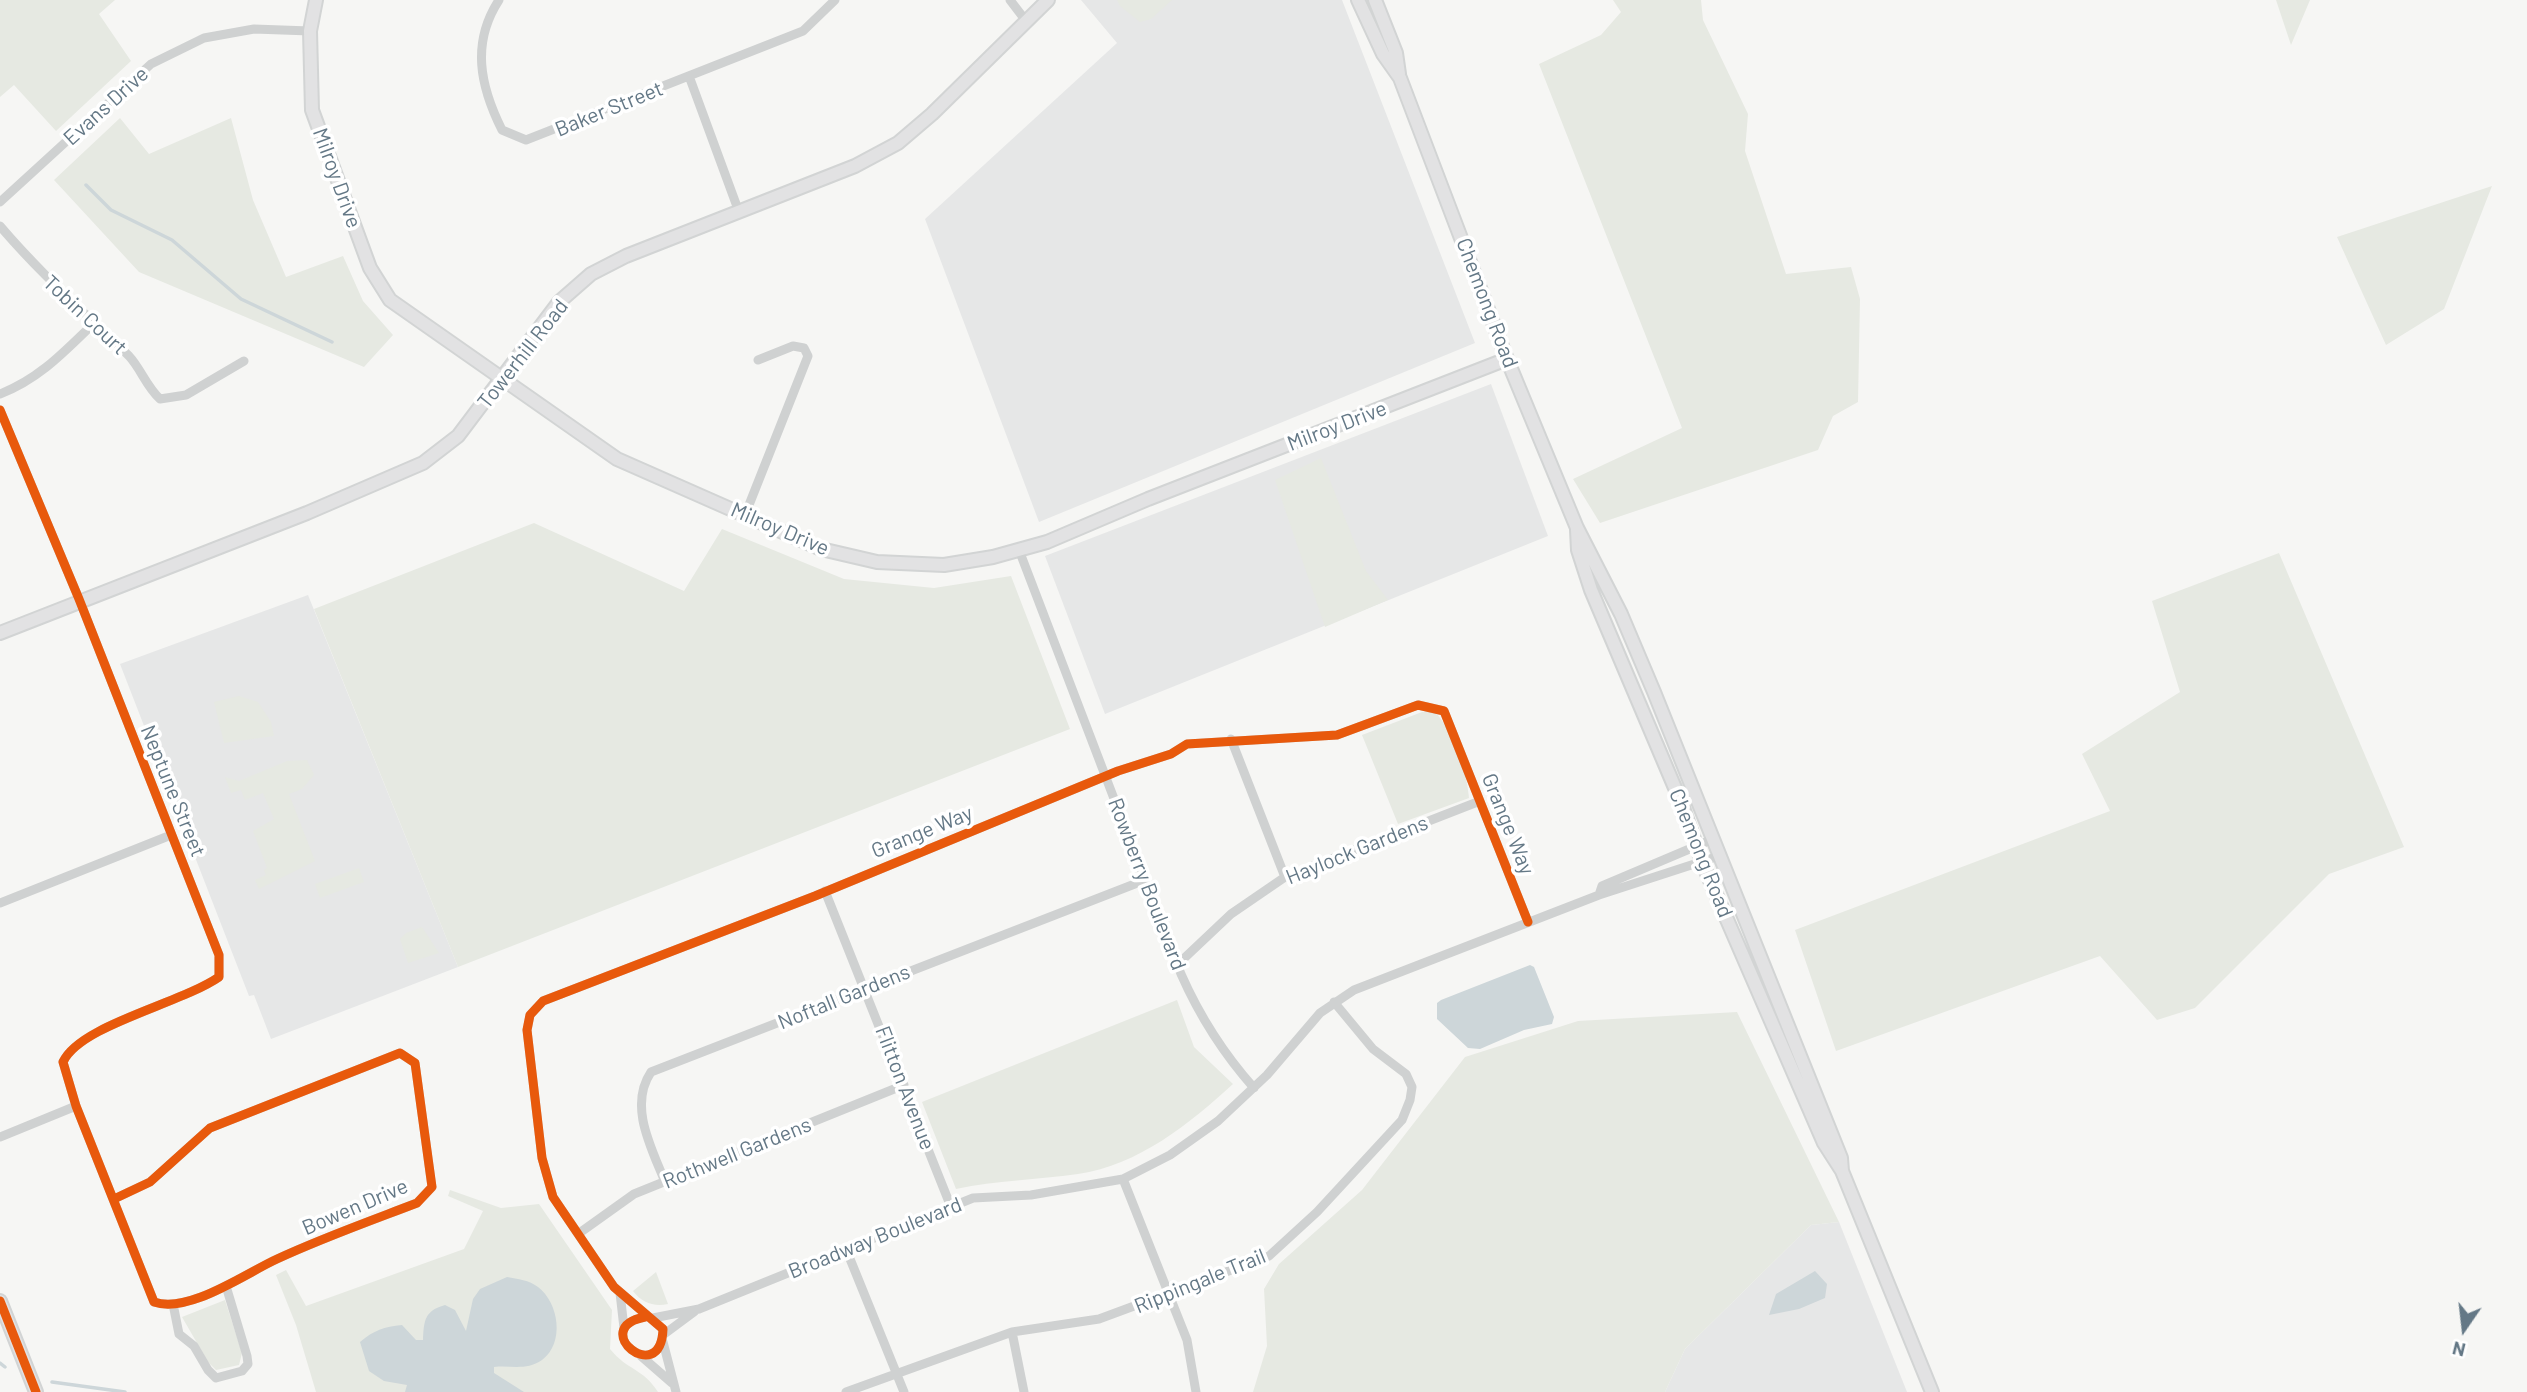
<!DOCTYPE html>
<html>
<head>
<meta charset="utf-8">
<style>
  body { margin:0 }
  #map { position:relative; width:2527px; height:1392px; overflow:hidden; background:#f6f6f4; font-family:Barlow,sans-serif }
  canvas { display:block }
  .north { position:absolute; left:2429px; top:1294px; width:70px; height:70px; -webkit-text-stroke:5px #fff; paint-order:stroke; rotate:194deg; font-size:19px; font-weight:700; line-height:28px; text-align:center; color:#647886 }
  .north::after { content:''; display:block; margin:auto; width:24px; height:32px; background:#647886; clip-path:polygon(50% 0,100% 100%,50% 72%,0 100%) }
</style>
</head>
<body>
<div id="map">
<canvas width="2527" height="1392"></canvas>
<div class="north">N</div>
</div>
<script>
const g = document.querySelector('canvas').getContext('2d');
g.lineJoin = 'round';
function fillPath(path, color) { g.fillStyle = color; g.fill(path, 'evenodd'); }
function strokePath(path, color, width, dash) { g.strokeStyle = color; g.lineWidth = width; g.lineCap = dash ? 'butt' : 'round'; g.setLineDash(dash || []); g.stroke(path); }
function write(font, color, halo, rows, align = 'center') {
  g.font = font + ' Barlow,sans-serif'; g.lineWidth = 7; g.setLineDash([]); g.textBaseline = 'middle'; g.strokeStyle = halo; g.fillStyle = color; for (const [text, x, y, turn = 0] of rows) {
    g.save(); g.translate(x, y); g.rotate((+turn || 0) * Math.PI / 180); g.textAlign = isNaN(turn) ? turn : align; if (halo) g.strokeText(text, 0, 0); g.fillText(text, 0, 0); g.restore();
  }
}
fillPath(new Path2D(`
  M 1081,0 L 1342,0 L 1475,343 L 1039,522 L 925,219 L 1117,43 Z
  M 1491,384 L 1548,536 L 1105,714 L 1045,556 Z
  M 308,595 L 458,967 L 271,1039 L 254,995 L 249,996 L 120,664 Z
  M 1839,1222 L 1907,1392 L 1665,1392 L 1685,1349 L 1811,1225 Z`), '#e6e7e7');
fillPath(new Path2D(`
  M 0,0 L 115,0 L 99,14 L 131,61 L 56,131 L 14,85 L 0,97 Z
  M 1117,0 L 1172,0 L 1151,19 L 1140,22 L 1120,6 Z
  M 1613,0 L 1701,0 L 1703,20 L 1748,114 L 1745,151 L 1786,274 L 1851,267 L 1860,299 L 1858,402 L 1833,416 L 1818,450 L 1600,523 L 1573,479 L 1682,428 L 1539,64 L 1601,35 L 1621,12 Z
  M 2276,0 L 2310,0 L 2291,45 Z
  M 120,118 L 149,154 L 231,118 L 253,200 L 286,277 L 343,256 L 363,301 L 393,335 L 364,367 L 139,272 L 54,180 Z
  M 2492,186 L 2444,309 L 2386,345 L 2337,237 Z
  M 1321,458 L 1366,571 L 1388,600 L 1325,627 L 1275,480 Z
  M 534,523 L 684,591 L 722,529 L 844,579 L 934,588 L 1011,576 L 1070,729 L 458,967 L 314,609 Z
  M 2279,553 L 2404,847 L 2329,874 L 2195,1008 L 2157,1020 L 2100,956 L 1836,1051 L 1795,930 L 2110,811 L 2082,754 L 2180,692 L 2152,601 Z
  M 239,696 L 258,702 L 271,722 L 274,736 L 224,743 L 214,702 Z
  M 1434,711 C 1453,730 1467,771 1469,798 L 1398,824 L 1362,735 L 1422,712 Z
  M 307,760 L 314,775 L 302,789 L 289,794 L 315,861 L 259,889 L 255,880 L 266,875 L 264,870 L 267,868 L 253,831 L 274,819 L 263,793 L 245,800 L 241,790 L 231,793 L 225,777 L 239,781 L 287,761 Z
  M 359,868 L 364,882 L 320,898 L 315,884 Z
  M 422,927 L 439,953 L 408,963 L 400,939 L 406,933 Z
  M 1177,1000 L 1194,1047 L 1233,1084 C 1189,1124 1139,1165 1078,1174 C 1037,1180 997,1180 956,1189 L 922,1102 Z
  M 1737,1012 L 1839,1222 L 1811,1225 L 1685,1349 L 1665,1392 L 1253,1392 L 1267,1346 L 1264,1289 L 1279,1264 L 1362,1190 L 1465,1057 L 1578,1021 Z
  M 450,1190 L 501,1208 L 539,1204 L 612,1310 L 610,1349 C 628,1371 643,1368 658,1392 L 316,1392 L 296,1325 L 276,1275 L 286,1270 L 306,1306 L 464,1249 L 483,1211 L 448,1196 Z
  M 656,1272 L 668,1304 C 654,1307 642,1303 633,1291 Z
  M 225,1300 L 242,1353 L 239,1365 L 216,1370 L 208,1362 L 182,1317 Z`), '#e6e9e2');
fillPath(new Path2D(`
  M 1530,965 L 1534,967 L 1554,1017 L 1552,1024 L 1524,1030 L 1480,1049 L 1468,1048 L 1437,1019 L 1437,1003 L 1441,1000 Z
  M 1815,1271 L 1827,1284 L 1825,1298 L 1799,1309 L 1769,1315 L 1776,1294 Z
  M 507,1277 C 518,1279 529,1280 538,1287 C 559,1303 565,1343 542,1360 C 526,1371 511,1365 494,1367 L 494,1373 L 524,1392 L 405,1392 L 407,1385 L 384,1381 L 369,1371 L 360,1342 C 374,1330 384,1327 402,1325 L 416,1340 L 423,1340 C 424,1321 424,1311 445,1305 L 455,1310 L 466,1331 L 473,1299 L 480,1289 Z`), '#cdd6d9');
strokePath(new Path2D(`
  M 86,185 L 111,210 L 172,240 L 241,299 L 332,342
  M 0,1363 L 5,1367
  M 52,1382 L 125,1392`), '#cdd6d9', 3.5);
const secondary = new Path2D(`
  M 316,0 L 310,31 L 312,110 L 370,268 L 390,300 L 617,459 L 821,549 L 877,562 L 944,565 L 993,557 L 1047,542 L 1148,499 L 1507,359
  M 1358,0 L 1383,54 L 1400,78 L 1507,359 L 1577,528 L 1621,614 L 1654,692 L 1841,1158 L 1842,1171
  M 1375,0 L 1396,53 L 1399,74
  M 1577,530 L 1578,550 L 1591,590 L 1681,802 L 1702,862 L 1824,1143 L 1842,1171 L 1932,1392
  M 0,633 L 307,513 L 423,463 L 458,436 L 559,302 L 591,274 L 626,256 L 855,166 L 898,143 L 932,114 L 1048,0
  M 0,1301 L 36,1392`);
strokePath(secondary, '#d2d4d4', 16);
strokePath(new Path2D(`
  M 499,0 C 471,43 480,86 502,130 L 526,140 L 803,31 L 835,0
  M 1010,0 L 1026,21
  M 689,76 L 739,212
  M 0,202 L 151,64 L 204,38 L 254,29 L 310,31
  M 0,226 C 40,273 85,313 129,356 C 141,369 146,386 160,399 L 186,395 L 244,361
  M 0,394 C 39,379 64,352 94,323
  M 0,410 L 79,599 L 219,955 L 219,977 C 180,1004 80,1025 63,1062 L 76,1106 L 154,1302 C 189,1314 246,1273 277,1259 C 322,1238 370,1221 417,1203 L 432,1187 L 415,1063 L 400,1053 L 210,1128 L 150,1182 L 114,1199
  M 745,515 L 808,356 L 804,348 L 793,346 L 758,360
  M 1019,550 L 1181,974 C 1200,1017 1222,1052 1254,1088
  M 1231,739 L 1285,877
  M 825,891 L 951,1207
  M 1599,895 L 1602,886 L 1713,839
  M 0,903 L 171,835
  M 1177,965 L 1231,914 L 1285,877 L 1480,801
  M 0,1137 L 76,1106
  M 1123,1179 L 1187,1340 L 1196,1392
  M 665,1182 C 652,1149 628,1106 651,1072 L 1145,880
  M 578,1234 L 634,1194 L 904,1085
  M 846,1249 L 904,1392
  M 620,1293 L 624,1328
  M 173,1304 L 179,1334 L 194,1346 L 208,1370 L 216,1378 L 242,1371 L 248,1364 L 247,1356 L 226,1286
  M 645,1317 C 587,1328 661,1389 663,1329 L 614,1287 L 553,1197 L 542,1158 L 527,1030 L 530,1015 L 543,1001 L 815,896 L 1118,771 L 1171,754 L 1187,744 L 1337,735 L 1418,705 L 1444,711 L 1528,922
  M 653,1318 L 699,1309 L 973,1198 L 1031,1195 L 1123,1179 L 1170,1155 L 1218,1121 L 1267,1075 L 1320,1013 L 1354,990 L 1599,895 L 1719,856
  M 1012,1332 L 1024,1392
  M 663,1335 L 694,1312
  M 663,1342 L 676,1392
  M 641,1356 L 672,1383
  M 846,1392 L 1012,1332 L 1099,1319 L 1269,1256 L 1317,1212 L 1402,1120 L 1410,1100 L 1412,1087 L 1406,1074 L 1373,1049 L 1334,1002`), '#cfd1d1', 9);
strokePath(secondary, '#e2e2e3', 12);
strokePath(new Path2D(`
  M 0,410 L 79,599 L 219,955 L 219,977 C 180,1004 80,1025 63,1062 L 76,1106 L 154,1302 C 189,1314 246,1273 277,1259 C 322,1238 370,1221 417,1203 L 432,1187 L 415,1063 L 400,1053 L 210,1128 L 150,1182 L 114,1199
  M 0,1301 L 36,1392
  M 645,1317 C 587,1328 661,1389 663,1329 L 614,1287 L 553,1197 L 542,1158 L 527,1030 L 530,1015 L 543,1001 L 815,896 L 1118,771 L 1171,754 L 1187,744 L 1337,735 L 1418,705 L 1444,711 L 1528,922`), '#e8590c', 9);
write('21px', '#647886', '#fff', [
  ["Evans Drive",106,106,-42],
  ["Baker Street",609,109,-22],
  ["Milroy Drive",337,178,70],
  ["Chemong Road",1487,303,69],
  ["Tobin Court",85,315,43],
  ["Towerhill Road",523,354,-52],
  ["Milroy Drive",1337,426,-21],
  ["Milroy Drive",780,529,23],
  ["Neptune Street",173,791,68],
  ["Grange Way",1508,824,68],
  ["Grange Way",922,832,-22],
  ["Haylock Gardens",1357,850,-22],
  ["Chemong Road",1701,853,68],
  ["Rowberry Boulevard",1147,884,69],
  ["Noftall Gardens",844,997,-22],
  ["Flitton Avenue",905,1088,69],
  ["Rothwell Gardens",737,1153,-22],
  ["Bowen Drive",355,1207,-23],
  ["Broadway Boulevard",875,1238,-22],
  ["Rippingale Trail",1200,1281,-22]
]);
</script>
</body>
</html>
